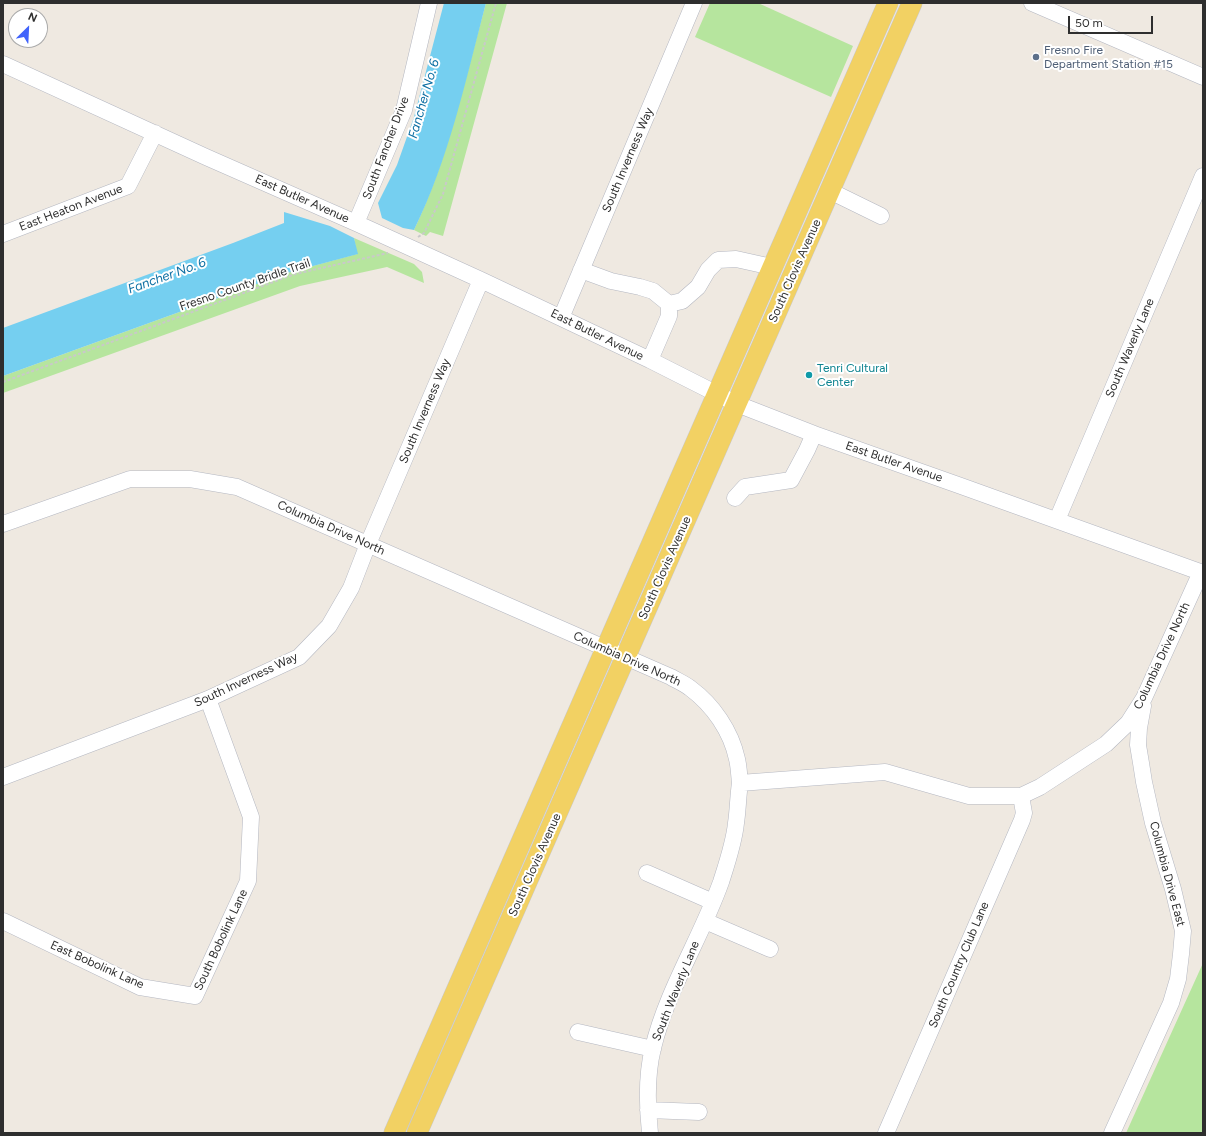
<!DOCTYPE html>
<html>
<head>
<meta charset="utf-8">
<style>
  body { margin:0 }
  #map { position:relative; width:1206px; height:1136px; overflow:hidden; background:#efe9e1; font-family:Figtree,sans-serif }
  canvas { display:block }
  .frame { position:absolute; inset:0; border:4px solid #2e2e2e; pointer-events:none }
  .north { position:absolute; left:8px; top:8px; width:40px; height:40px; box-sizing:border-box; background:#fff; border:1px solid #ababab; border-radius:50%; rotate:24deg; font-size:11px; font-weight:700; line-height:16px; text-align:center; color:#2e2e2e }
  .north::after { content:''; display:block; margin:auto; width:14px; height:18px; background:#4264fb; clip-path:polygon(50% 0,100% 100%,50% 72%,0 100%) }
  .scale { position:absolute; left:1068px; top:16px; width:85px; height:18px; box-sizing:border-box; border:2px solid #2e2e2e; border-top:0; padding-left:5px; font-size:12px; line-height:14px; white-space:nowrap; color:#2e2e2e; -webkit-text-stroke:3px #fff; paint-order:stroke }
</style>
</head>
<body>
<div id="map">
<canvas width="1206" height="1136"></canvas>
<div class="frame"></div>
<div class="north">N</div>
<div class="scale">50 m</div>
</div>
<script>
const g = document.querySelector('canvas').getContext('2d');
g.lineJoin = 'round';
function fillPath(path, color) { g.fillStyle = color; g.fill(path, 'evenodd'); }
function strokePath(path, color, width, dash) { g.strokeStyle = color; g.lineWidth = width; g.lineCap = dash ? 'butt' : 'round'; g.setLineDash(dash || []); g.stroke(path); }
function write(font, color, halo, rows, align = 'center') {
  g.font = font + ' Figtree,sans-serif'; g.lineWidth = 4; g.setLineDash([]); g.textBaseline = 'middle'; g.strokeStyle = halo; g.fillStyle = color; for (const [text, x, y, turn = 0] of rows) {
    g.save(); g.translate(x, y); g.rotate((+turn || 0) * Math.PI / 180); g.textAlign = isNaN(turn) ? turn : align; if (halo) g.strokeText(text, 0, 0); g.fillText(text, 0, 0); g.restore();
  }
}
fillPath(new Path2D(`
  M 486,3 L 507,3 L 443,236 L 430,232 L 426,236 L 414,230 C 448,159 465,79 486,3 Z
  M 710,3 L 758,3 L 853,46 L 831,97 L 695,37 Z
  M 354,238 L 414,264 L 422,272 L 424,283 L 387,267 L 300,286 L 3,393 L 3,376 L 287,273 L 357,254 Z
  M 1203,963 L 1203,1133 L 1126,1133 Z`), '#b6e59e');
fillPath(new Path2D(`
  M 444,3 L 486,3 C 466,79 449,159 414,230 L 403,228 L 382,218 L 378,203 L 397,165 L 414,117 Z
  M 284,212 L 330,226 L 354,238 L 358,254 L 287,273 L 3,376 L 3,328 L 233,243 L 284,223 Z`), '#75cff0');
const minor = new Path2D(`
  M 1032,3 L 1203,77
  M 3,64 L 206,157 L 356,223 L 481,280 L 650,360 L 737,404 L 814,434 L 961,486 L 1203,573
  M 830,191 L 881,216
  M 356,223 L 404,110 L 429,3
  M 3,234 L 128,186 L 155,133
  M 581,270 L 611,281 L 640,287 L 653,291 L 669,304 L 669,316 L 650,360
  M 669,304 L 682,301 L 698,287 L 708,270 L 718,260 L 736,259 L 772,267
  M 561,318 L 694,3
  M 735,498 L 745,487 L 791,480 L 807,450 L 814,434
  M 1057,520 L 1203,176
  M 3,524 L 130,479 L 190,479 L 237,487 L 671,677 C 678,681 685,684 690,688 C 713,705 731,731 737,759 C 739,767 739,775 740,783 L 885,772 L 969,796 L 1021,796 L 1040,787 L 1106,744 L 1128,723 L 1144,698 L 1201,572
  M 3,777 L 208,699 L 299,657 L 329,626 L 351,588 L 368,544 L 481,280
  M 647,873 L 713,902
  M 3,921 L 140,987 L 195,996 L 248,881 L 251,817 L 208,699
  M 705,921 L 770,949
  M 578,1032 L 653,1049
  M 648,1110 L 699,1112
  M 650,1133 C 647,1105 646,1076 653,1048 C 667,990 701,938 721,882 C 727,863 734,843 736,823 C 738,810 738,796 740,783
  M 886,1133 L 1022,820 L 1024,813 L 1021,796
  M 1112,1133 L 1171,1003 L 1178,979 L 1181,954 L 1183,931 L 1173,889 L 1153,823 L 1144,782 L 1141,763 L 1138,745 L 1139,728 L 1143,706`);
const major = new Path2D(`
  M 394,1133 L 888,3
  M 417,1133 L 912,3`);
strokePath(minor, '#b4b7c1', 17);
strokePath(major, '#c9c9c9', 21);
strokePath(new Path2D(`
  M 418,237 L 424,233 L 443,194 L 496,3
  M 3,382 L 295,274 L 388,253`), '#c9c9c9', 2, [3, 2]);
strokePath(minor, '#fff', 16);
strokePath(major, '#f2d163', 20);
for (const [x, y, r, color] of [
  [1036,57,4,"#5c6f8a"],
  [809,375,4,"#0f9aa8"]
]) { const dot = new Path2D(); dot.arc(x, y, r, 0, 2 * Math.PI); g.fillStyle = color; g.fill(dot); strokePath(dot, '#fff', 1.5); }
write('12px', '#4e5e75', '#fff', [
  ["Fresno Fire",1044,50],
  ["Department Station #15",1044,64]
], 'left');
write('12px', '#2e2e2e', '#fff', [
  ["South Fancher Drive",386,148,-69],
  ["South Inverness Way",628,160,-67],
  ["East Butler Avenue",302,199,24],
  ["East Heaton Avenue",71,208,-21],
  ["South Clovis Avenue",795,271,-66],
  ["Fresno County Bridle Trail",245,285,-19],
  ["East Butler Avenue",597,335,26],
  ["South Waverly Lane",1130,348,-67],
  ["South Inverness Way",425,411,-67],
  ["East Butler Avenue",894,462,19],
  ["Columbia Drive North",331,528,24],
  ["South Clovis Avenue",665,568,-66],
  ["Columbia Drive North",1162,656,-65],
  ["Columbia Drive North",627,659,24],
  ["South Inverness Way",246,680,-25],
  ["South Clovis Avenue",535,865,-66],
  ["Columbia Drive East",1167,874,75],
  ["South Bobolink Lane",221,940,-65],
  ["East Bobolink Lane",97,965,24],
  ["South Country Club Lane",959,965,-67],
  ["South Waverly Lane",676,991,-68]
]);
write('12px', '#0d838f', '#fff', [
  ["Tenri Cultural",817,368],
  ["Center",817,382]
], 'left');
write('italic 13px', '#0d6fa3', '#fff', [
  ["Fancher No. 6",424,99,-74],
  ["Fancher No. 6",167,276,-20]
]);
</script>
</body>
</html>
